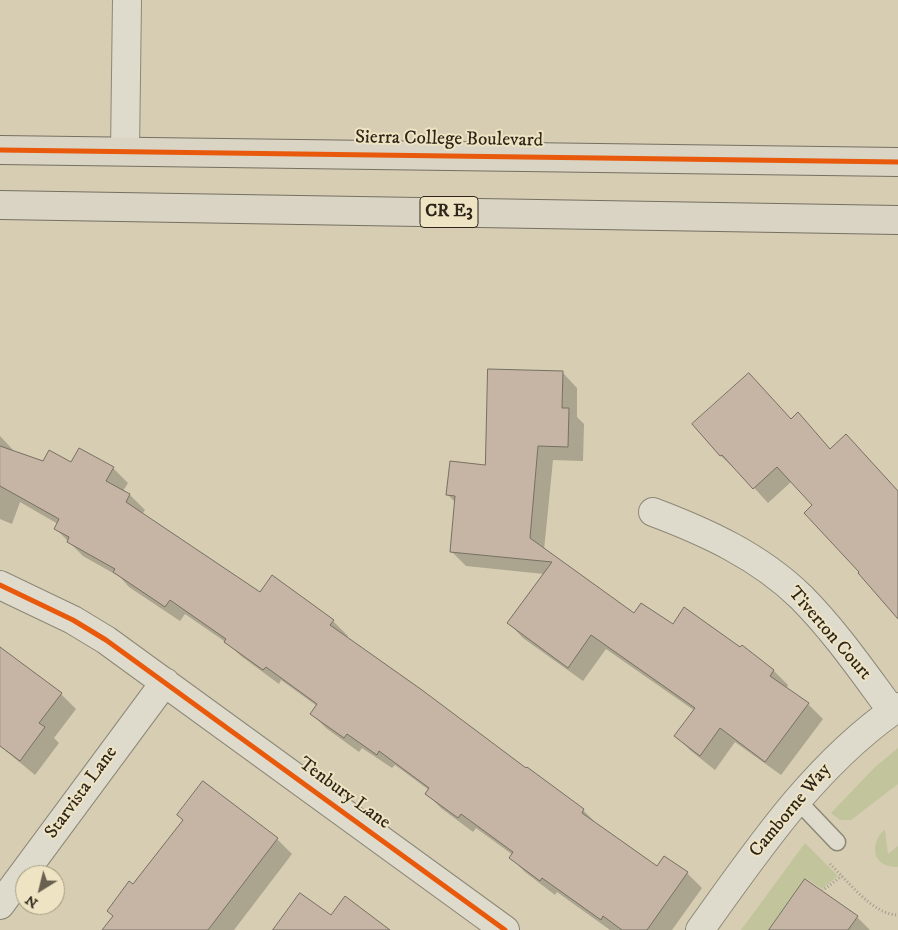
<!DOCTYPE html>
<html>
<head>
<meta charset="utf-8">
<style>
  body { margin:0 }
  #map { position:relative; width:898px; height:930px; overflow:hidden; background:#d6cdb2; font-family:"IM FELL DW Pica",serif }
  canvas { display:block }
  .north { position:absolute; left:15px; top:865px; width:50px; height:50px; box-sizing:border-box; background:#eee4c3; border:1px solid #a1987f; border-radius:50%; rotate:216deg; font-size:14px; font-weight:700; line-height:20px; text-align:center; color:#2e251a }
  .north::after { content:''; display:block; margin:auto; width:18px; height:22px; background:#69604f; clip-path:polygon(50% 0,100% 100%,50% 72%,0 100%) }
</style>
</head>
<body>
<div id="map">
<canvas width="898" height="930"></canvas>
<div class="north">N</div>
</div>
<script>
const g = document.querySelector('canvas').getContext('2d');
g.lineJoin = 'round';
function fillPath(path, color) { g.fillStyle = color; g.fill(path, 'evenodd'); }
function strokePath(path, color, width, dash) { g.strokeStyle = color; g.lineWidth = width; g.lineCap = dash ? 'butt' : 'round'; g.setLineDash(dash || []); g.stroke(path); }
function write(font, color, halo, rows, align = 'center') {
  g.font = font + ' "IM FELL DW Pica",serif'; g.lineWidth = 4; g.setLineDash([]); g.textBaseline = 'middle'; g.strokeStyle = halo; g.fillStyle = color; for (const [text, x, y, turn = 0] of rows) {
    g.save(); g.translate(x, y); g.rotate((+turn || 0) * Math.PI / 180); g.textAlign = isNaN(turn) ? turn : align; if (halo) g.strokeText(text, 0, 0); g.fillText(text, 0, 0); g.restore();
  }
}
fillPath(new Path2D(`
  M 898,748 L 898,784 L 851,820 L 840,820 L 831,813 L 875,767 Z
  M 884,830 L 885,830 L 888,854 L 898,846 L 898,867 C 874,868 868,846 884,830 Z
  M 805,843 L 838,876 L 822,889 L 806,878 L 769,930 L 741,930 Z`), '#c2c59b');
fillPath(new Path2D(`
  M 563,373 L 577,388 L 577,417 L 584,424 L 583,461 L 553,460 L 544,550 L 634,615 L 673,626 L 774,671 L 788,685 L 786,689 L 808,704 L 823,719 L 781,775 L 735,742 L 715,770 L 691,751 L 676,736 L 695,711 L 606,649 L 583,681 L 523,638 L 509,623 L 544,574 L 466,566 L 451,551 L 456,503 L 448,495 L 486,466 Z
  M 798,414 L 831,450 L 898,491 L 898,616 L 861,572 L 813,505 L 792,481 L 768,503 L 737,469 L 736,470 L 721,456 L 693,425 L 791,420 Z
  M 0,436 L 14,451 L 14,452 L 43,463 L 113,468 L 128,483 L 123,491 L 130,495 L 145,510 L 142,514 L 260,594 L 333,621 L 348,636 L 346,638 L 583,810 L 598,825 L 658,868 L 687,873 L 702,888 L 672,930 L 610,930 L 557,892 L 555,895 L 525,872 L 511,858 L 513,855 L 476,828 L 473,832 L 441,808 L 427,794 L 429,790 L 395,765 L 392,768 L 362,748 L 359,752 L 326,728 L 311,713 L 317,706 L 281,680 L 279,684 L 241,656 L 227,643 L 185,614 L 180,621 L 129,587 L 120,577 L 83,556 L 55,528 L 58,524 L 20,502 L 12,524 L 0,519 Z
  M 0,649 L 61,694 L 76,709 L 54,738 L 59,743 L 35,775 L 0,746 Z
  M 277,839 L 292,854 L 234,930 L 104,930 L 133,886 Z
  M 857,917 L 870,930 L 770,930 Z`), '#0003');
const building = new Path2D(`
  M 488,369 L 563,371 L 562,408 L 569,408 L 568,447 L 538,446 L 530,538 L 634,613 L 641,603 L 673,624 L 684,607 L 740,647 L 742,645 L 774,670 L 770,676 L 809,703 L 765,762 L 720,728 L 700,756 L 674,736 L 695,708 L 591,635 L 568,668 L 507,623 L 552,562 L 450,552 L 455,496 L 446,495 L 450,461 L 485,465 Z
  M 749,373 L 791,419 L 798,412 L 830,449 L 846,434 L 898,491 L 898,619 L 858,573 L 859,572 L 804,513 L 812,505 L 777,467 L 753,489 L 722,455 L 720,456 L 692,424 Z
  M 0,446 L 43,461 L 49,450 L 71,462 L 79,448 L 114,467 L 106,481 L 130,494 L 126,502 L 260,592 L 272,575 L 334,620 L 330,625 L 422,690 L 526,768 L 527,767 L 584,809 L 582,813 L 657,866 L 664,856 L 688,872 L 647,930 L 622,930 L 603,916 L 601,920 L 542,878 L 540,881 L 509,858 L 513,852 L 461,814 L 458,818 L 425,794 L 429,788 L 379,751 L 377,755 L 347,734 L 344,738 L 310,714 L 317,704 L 266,667 L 263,670 L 224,642 L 226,639 L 170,600 L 165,607 L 113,572 L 115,569 L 67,542 L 69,537 L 54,529 L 59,519 L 0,486 Z
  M 0,647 L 62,693 L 39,723 L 45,727 L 20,761 L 0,746 Z
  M 203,781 L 278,838 L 208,930 L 102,930 L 113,916 L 107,911 L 129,881 L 133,884 L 183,820 L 177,815 Z
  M 805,879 L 858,916 L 848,930 L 769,930 Z
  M 300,893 L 331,915 L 345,896 L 390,930 L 273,930 Z`);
fillPath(building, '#c6b5a5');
strokePath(building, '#767062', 1);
const lane = new Path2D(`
  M 797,800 L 837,842`);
const street = new Path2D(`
  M 125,151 L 127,0
  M 653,512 C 706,532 759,556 801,597 C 835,631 863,672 892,711
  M 0,585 L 73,620 L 106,640 L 505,930
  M 0,905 L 165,682
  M 700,930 C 758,849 815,764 898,707`);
const primary = new Path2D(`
  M 0,150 L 898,162
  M 0,205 L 898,220`);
strokePath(lane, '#8d8777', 19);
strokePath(street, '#8d8777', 30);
strokePath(primary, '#767062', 30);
strokePath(new Path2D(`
  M 830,864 C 848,881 873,915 898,915
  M 822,891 L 842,876`), '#a09c90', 3, [1, 2.5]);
strokePath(lane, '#dedbcc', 16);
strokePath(street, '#dedbcc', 28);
strokePath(primary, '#d9d4c4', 28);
strokePath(new Path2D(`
  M 0,150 L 898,162
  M 0,585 L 73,620 L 106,640 L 505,930`), '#e8590c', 5);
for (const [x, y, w] of [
  [449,212,58]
]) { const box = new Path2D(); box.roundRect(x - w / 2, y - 15.5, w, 31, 4); g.fillStyle = '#eee4c3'; g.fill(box); strokePath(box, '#2e251a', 1); }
write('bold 18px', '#2e251a', null, [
  ["CR E3",449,212]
]);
write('19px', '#2e251a', '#eee4c3', [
  ["Sierra College Boulevard",449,140,1],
  ["Tiverton Court",829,634,49],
  ["Starvista Lane",82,793,-54],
  ["Tenbury Lane",344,794,36],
  ["Camborne Way",791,811,-50]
]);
</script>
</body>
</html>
